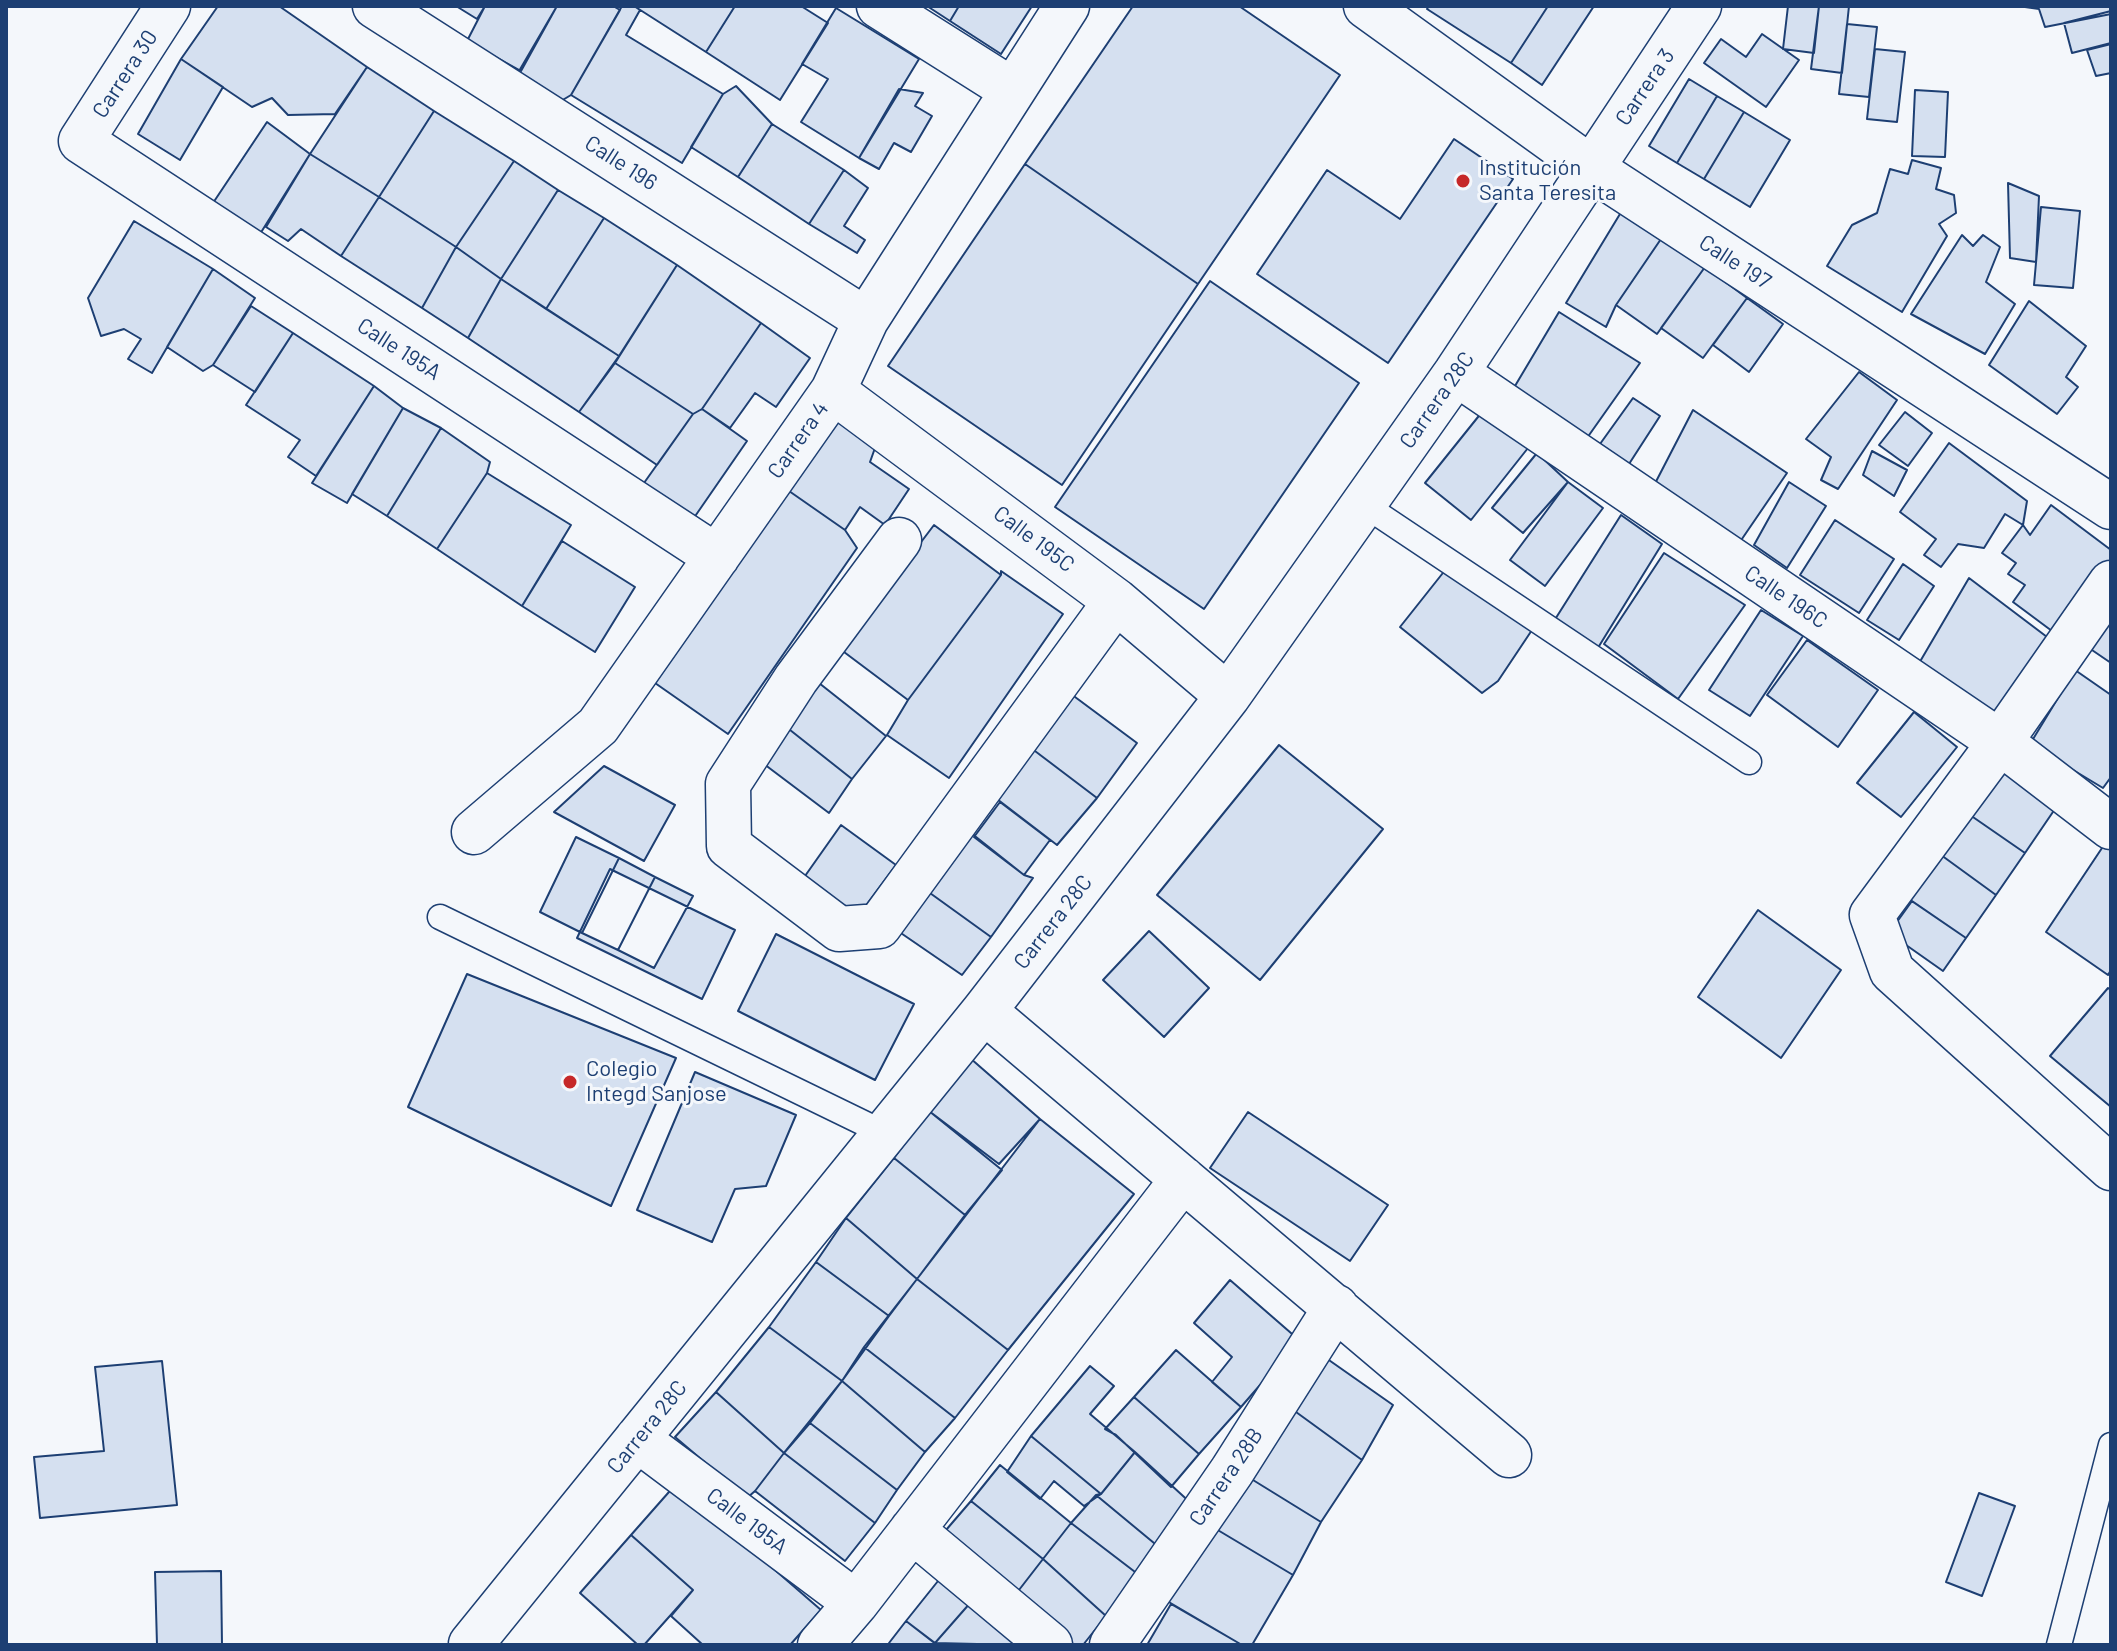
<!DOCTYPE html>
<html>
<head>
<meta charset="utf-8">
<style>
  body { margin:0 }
  #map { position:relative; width:2117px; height:1651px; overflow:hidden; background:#f4f7fb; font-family:Barlow,sans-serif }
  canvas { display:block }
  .frame { position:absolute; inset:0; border:8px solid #1d3f73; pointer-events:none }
</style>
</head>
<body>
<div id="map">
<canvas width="2117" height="1651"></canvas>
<div class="frame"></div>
</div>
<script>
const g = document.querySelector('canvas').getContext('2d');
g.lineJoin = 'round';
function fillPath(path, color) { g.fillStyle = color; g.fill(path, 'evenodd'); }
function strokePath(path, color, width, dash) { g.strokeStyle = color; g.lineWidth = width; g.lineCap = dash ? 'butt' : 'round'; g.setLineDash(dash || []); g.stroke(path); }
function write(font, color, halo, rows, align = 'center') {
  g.font = font + ' Barlow,sans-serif'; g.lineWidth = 6; g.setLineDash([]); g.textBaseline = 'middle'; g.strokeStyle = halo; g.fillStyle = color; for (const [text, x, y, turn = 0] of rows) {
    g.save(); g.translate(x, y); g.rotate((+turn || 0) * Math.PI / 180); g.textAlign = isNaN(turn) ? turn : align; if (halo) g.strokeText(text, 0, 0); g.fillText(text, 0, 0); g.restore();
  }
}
const building = new Path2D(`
  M 218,6 L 279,6 L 367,67 L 335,114 L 288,115 L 272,98 L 252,107 L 181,59 Z
  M 456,6 L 485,6 L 477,19 Z
  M 485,6 L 557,6 L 521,71 L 467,41 Z
  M 557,6 L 613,6 L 620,10 L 571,95 L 556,104 L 515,78 Z
  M 622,6 L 634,6 L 640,10 L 626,35 L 723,94 L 682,163 L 571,95 Z
  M 634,6 L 735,6 L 706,52 Z
  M 735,6 L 801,6 L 828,23 L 780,100 L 706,52 Z
  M 927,6 L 959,6 L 950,21 Z
  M 959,6 L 1032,6 L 1001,54 L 950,21 Z
  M 1133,6 L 1239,6 L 1340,75 L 1198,284 L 1025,164 Z
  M 1429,6 L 1548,6 L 1511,63 L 1427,9 Z
  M 1548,6 L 1594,6 L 1542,85 L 1511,63 Z
  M 1788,6 L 1819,6 L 1814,53 L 1783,49 Z
  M 1819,6 L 1849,6 L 1842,73 L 1811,69 Z
  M 2018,6 L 2111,6 L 2111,14 L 2045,27 L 2039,9 Z
  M 836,8 L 919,59 L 859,158 L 801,122 L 828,79 L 802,64 Z
  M 2111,11 L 2111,43 L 2072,53 L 2064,23 Z
  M 1847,24 L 1877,27 L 1869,97 L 1839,94 Z
  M 1762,34 L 1799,60 L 1766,107 L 1704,63 L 1721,39 L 1746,57 Z
  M 2111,44 L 2111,73 L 2096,76 L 2087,50 Z
  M 1875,49 L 1905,52 L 1897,122 L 1867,119 Z
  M 181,59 L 223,87 L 180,160 L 138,134 Z
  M 367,67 L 434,111 L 379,197 L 310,154 Z
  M 1689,79 L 1717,96 L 1677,163 L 1649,146 Z
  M 736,86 L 772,124 L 738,177 L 691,147 L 723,94 Z
  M 899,89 L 923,93 L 915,106 L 932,116 L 911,152 L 894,143 L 879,169 L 859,158 Z
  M 1915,90 L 1948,92 L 1945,157 L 1912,156 Z
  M 1717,96 L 1744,112 L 1704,179 L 1677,163 Z
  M 434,111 L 514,161 L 456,247 L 379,197 Z
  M 1744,112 L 1790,140 L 1750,207 L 1704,179 Z
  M 267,122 L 310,154 L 260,234 L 213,203 Z
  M 772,124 L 844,170 L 809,224 L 738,177 Z
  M 1454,139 L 1513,179 L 1388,363 L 1257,274 L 1327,170 L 1400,219 Z
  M 310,154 L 379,197 L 341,256 L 301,229 L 288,241 L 266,227 Z
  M 1912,160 L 1941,168 L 1936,189 L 1954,195 L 1956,213 L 1939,224 L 1947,236 L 1902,312 L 1827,266 L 1852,225 L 1877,213 L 1890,169 L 1908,174 Z
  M 514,161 L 558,190 L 501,279 L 456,247 Z
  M 1025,164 L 1198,284 L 1062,485 L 888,366 Z
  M 844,170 L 868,188 L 844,226 L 865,240 L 857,253 L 809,224 Z
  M 2008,183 L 2039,196 L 2036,262 L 2010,258 Z
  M 558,190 L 604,218 L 546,309 L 501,279 Z
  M 379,197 L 456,247 L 422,308 L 341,256 Z
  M 2041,207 L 2080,211 L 2073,288 L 2034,285 Z
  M 1623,209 L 1663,236 L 1616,305 L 1606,327 L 1566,303 Z
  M 604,218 L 677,265 L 619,356 L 546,309 Z
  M 134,221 L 213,269 L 152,373 L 128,359 L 141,339 L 124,329 L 101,336 L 88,298 Z
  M 1962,235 L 1973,246 L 1983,235 L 2000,247 L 1986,282 L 2015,304 L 1985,354 L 1911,314 Z
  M 1663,236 L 1705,267 L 1657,334 L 1616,305 Z
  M 456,247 L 501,279 L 468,338 L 422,308 Z
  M 677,265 L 761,323 L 702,409 L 693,414 L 615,363 Z
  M 1705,267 L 1747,298 L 1703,358 L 1661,328 Z
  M 213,269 L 255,298 L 213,365 L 203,371 L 167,347 Z
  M 501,279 L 619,356 L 579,412 L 468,338 Z
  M 1210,281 L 1359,383 L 1204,609 L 1055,507 Z
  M 1747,298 L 1783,324 L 1749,372 L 1713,345 Z
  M 2029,301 L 2086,346 L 2066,377 L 2078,387 L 2057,414 L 1989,365 Z
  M 251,306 L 293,333 L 255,392 L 213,365 Z
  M 1559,312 L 1640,363 L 1587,438 L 1512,391 Z
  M 761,323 L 810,358 L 776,407 L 755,393 L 730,428 L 702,409 Z
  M 293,333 L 374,386 L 316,476 L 288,457 L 300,440 L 246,405 Z
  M 615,363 L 693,414 L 657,465 L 579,412 Z
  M 1859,372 L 1897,400 L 1838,489 L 1821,480 L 1831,457 L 1806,439 Z
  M 374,386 L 403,408 L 347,503 L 312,483 Z
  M 1633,398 L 1660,416 L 1629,464 L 1600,444 Z
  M 403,408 L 441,428 L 387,516 L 352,494 Z
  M 702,409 L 747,441 L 689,525 L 639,490 L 693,414 Z
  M 845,409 L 880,434 L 870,462 L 909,489 L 885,525 L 860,507 L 845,530 L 789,491 Z
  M 1693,410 L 1787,473 L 1731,555 L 1648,497 Z
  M 1482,412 L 1528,448 L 1471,520 L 1425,483 Z
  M 1905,412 L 1932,433 L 1908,466 L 1879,445 Z
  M 441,428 L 490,462 L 487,473 L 437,549 L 387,516 Z
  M 1949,443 L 2027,501 L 2023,525 L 2005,514 L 1984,548 L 1958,544 L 1941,567 L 1924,555 L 1936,539 L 1900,512 Z
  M 1872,451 L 1907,470 L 1894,496 L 1863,475 Z
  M 1537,453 L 1568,482 L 1523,533 L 1492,508 Z
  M 487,473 L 571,525 L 522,606 L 437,549 Z
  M 1568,482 L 1603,508 L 1545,586 L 1510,560 Z
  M 1789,482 L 1826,506 L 1787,568 L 1754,545 Z
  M 789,491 L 845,530 L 857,548 L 728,734 L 655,683 Z
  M 2051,505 L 2111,550 L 2111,559 L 2056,634 L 2013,602 L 2025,585 L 2008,574 L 2016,563 L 2002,553 L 2023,525 L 2030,535 Z
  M 1621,515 L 1662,544 L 1596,651 L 1554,621 Z
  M 1835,520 L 1894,559 L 1859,613 L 1800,575 Z
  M 934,525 L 1001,575 L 908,700 L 840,649 Z
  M 562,541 L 635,587 L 595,652 L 522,606 Z
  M 1664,553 L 1745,605 L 1678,699 L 1604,644 Z
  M 1450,564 L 1532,630 L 1498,681 L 1482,693 L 1400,627 Z
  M 1903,564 L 1934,586 L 1899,640 L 1867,620 Z
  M 1001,571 L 1063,614 L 949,778 L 887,735 L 908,700 L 1001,575 Z
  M 1969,578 L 2051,640 L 1996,713 L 1918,665 Z
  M 1761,610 L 1803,636 L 1750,716 L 1709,690 Z
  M 2111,615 L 2111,663 L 2089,648 Z
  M 1807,640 L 1878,690 L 1838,747 L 1767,695 Z
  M 2075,670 L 2111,695 L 2111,777 L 2103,788 L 2030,744 Z
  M 819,683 L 886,736 L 852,779 L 785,726 Z
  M 1071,694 L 1137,743 L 1097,798 L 1031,748 Z
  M 1914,712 L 1957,747 L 1901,817 L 1857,783 Z
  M 785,726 L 852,779 L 829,813 L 756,758 Z
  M 1279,745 L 1383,829 L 1260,980 L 1157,895 Z
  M 1031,748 L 1097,798 L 1057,845 L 997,799 Z
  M 604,766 L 675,805 L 644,861 L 554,812 Z
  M 2003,768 L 2057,806 L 2025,853 L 1970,815 Z
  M 1000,802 L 1050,840 L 1024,875 L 974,837 Z
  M 1970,815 L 2025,853 L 1996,895 L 1941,855 Z
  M 841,825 L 896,865 L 858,916 L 805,876 Z
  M 966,829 L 1024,875 L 1033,878 L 991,937 L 923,888 Z
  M 2110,836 L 2111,970 L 2108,975 L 2046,932 Z
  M 576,837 L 619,858 L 582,933 L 540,912 Z
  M 1941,855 L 1996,895 L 1966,938 L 1897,891 Z
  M 619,858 L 655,877 L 618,950 L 582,933 Z
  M 610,869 L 735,930 L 702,999 L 577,938 Z
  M 655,877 L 693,896 L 654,968 L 618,950 Z
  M 923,888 L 991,937 L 962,975 L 895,929 Z
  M 1912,901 L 1966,938 L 1943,971 L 1889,933 Z
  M 1758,910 L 1841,970 L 1781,1058 L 1698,997 Z
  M 1149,931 L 1209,988 L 1164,1037 L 1103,980 Z
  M 776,934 L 914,1004 L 875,1080 L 738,1011 Z
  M 467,974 L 676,1058 L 611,1206 L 408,1107 Z
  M 2108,988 L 2111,990 L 2111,1107 L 2050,1056 Z
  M 970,1058 L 1040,1119 L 999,1164 L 929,1111 Z
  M 695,1072 L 796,1115 L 766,1186 L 735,1189 L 712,1242 L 637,1210 Z
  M 929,1111 L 1002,1170 L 965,1215 L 894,1158 Z
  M 1248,1112 L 1388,1205 L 1350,1261 L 1210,1168 Z
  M 1040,1119 L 1134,1194 L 1008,1350 L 917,1279 Z
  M 894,1158 L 965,1215 L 917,1279 L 846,1218 Z
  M 846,1218 L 917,1279 L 889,1316 L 816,1262 Z
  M 816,1262 L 889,1316 L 842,1381 L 769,1327 Z
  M 917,1279 L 1008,1350 L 955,1418 L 864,1347 Z
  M 1230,1280 L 1299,1340 L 1241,1407 L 1212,1382 L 1232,1357 L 1194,1323 Z
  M 769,1327 L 842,1381 L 784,1453 L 716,1392 Z
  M 864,1347 L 955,1418 L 925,1452 L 842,1381 Z
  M 1176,1350 L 1241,1407 L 1199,1454 L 1134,1397 Z
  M 1326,1358 L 1393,1405 L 1362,1460 L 1285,1404 Z
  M 162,1361 L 177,1505 L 40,1518 L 34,1457 L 104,1451 L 95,1367 Z
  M 1090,1366 L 1114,1386 L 1090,1414 L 1135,1452 L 1101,1494 L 1031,1436 Z
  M 842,1381 L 925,1452 L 897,1490 L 810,1423 Z
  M 716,1392 L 784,1453 L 755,1491 L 747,1498 L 675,1437 Z
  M 1134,1397 L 1199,1454 L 1171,1487 L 1116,1435 L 1105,1429 Z
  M 1285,1404 L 1362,1460 L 1321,1522 L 1240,1472 Z
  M 810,1423 L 897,1490 L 875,1523 L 784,1453 Z
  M 1031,1436 L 1101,1494 L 1084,1506 L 1054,1481 L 1040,1499 L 1007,1472 Z
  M 1135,1452 L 1194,1506 L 1160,1548 L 1096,1495 L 1101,1494 Z
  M 784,1453 L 875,1523 L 845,1561 L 755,1491 Z
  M 1000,1465 L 1071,1523 L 1043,1559 L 971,1501 Z
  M 1240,1472 L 1321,1522 L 1293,1575 L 1206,1523 Z
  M 676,1484 L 821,1610 L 790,1645 L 703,1645 L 671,1616 L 693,1590 L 631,1535 Z
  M 1979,1493 L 2015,1506 L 1982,1596 L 1946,1582 Z
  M 1096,1495 L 1160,1548 L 1139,1575 L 1071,1523 Z
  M 971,1501 L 1043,1559 L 1012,1599 L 940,1537 Z
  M 1071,1523 L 1139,1575 L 1106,1616 L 1043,1559 Z
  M 1206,1523 L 1293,1575 L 1252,1645 L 1242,1645 L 1162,1598 Z
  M 631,1535 L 693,1590 L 644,1645 L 638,1645 L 580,1593 Z
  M 1043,1559 L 1106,1616 L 1083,1645 L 1069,1645 L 1012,1599 Z
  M 221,1571 L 222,1645 L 157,1645 L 155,1572 Z
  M 942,1576 L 971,1602 L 935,1643 L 906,1621 Z
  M 971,1602 L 1019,1645 L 935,1643 Z
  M 1171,1604 L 1242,1645 L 1147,1645 Z
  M 906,1621 L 937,1645 L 892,1645 L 889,1643 Z`);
fillPath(building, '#d5e0f0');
strokePath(building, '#1d3f73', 2);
const service = new Path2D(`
  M 1363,504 L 1749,762
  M 440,917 L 884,1133
  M 2059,1645 L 2111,1445`);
const minor = new Path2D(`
  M 168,6 L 81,141 L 717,557
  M 375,6 L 866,320
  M 879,6 L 1012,90
  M 1366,6 L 1591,168 L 2111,507
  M 1456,373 L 2000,742 L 2111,827
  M 833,391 L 1116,601 L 1228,696
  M 899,540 L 796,679 L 728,784 L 729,846 L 839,929 L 879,926 L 1116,601
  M 2111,583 L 2000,742 L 1872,915 L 1892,971 L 2111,1168
  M 474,832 L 598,726 L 833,391 L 866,320 L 1067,6
  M 984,1011 L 1509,1455
  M 637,1439 L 856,1603
  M 912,1530 L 1050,1645
  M 471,1644 L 984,1011 L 1228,696 L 1456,373 L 1699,6
  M 820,1645 L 856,1603 L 1183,1179
  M 1112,1645 L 1232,1471 L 1336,1307`);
strokePath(service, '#1d3f73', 27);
strokePath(minor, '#1d3f73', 47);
strokePath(service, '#f4f7fb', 24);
strokePath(minor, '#f4f7fb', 44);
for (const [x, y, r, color] of [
  [1463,181,8,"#c62828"],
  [570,1082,8,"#c62828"]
]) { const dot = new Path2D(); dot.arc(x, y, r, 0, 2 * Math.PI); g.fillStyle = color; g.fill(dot); strokePath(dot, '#f4f7fb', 3); }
write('22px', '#1d3f73', '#f4f7fb', [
  ["Carrera 30",125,74,-57],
  ["Carrera 3",1645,87,-56],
  ["Calle 196",621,163,33],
  ["Calle 197",1735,262,33],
  ["Calle 195A",399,349,33],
  ["Carrera 28C",1437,400,-55],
  ["Carrera 4",798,440,-55],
  ["Calle 195C",1034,539,37],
  ["Calle 196C",1786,597,34],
  ["Carrera 28C",1053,922,-52],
  ["Carrera 28C",647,1427,-51],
  ["Carrera 28B",1226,1477,-56],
  ["Calle 195A",747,1521,37]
]);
write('22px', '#1d3f73', '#f4f7fb', [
  ["Institución",1479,168],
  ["Santa Teresita",1479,193],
  ["Colegio",586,1069],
  ["Integd Sanjose",586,1094]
], 'left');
</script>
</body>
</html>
